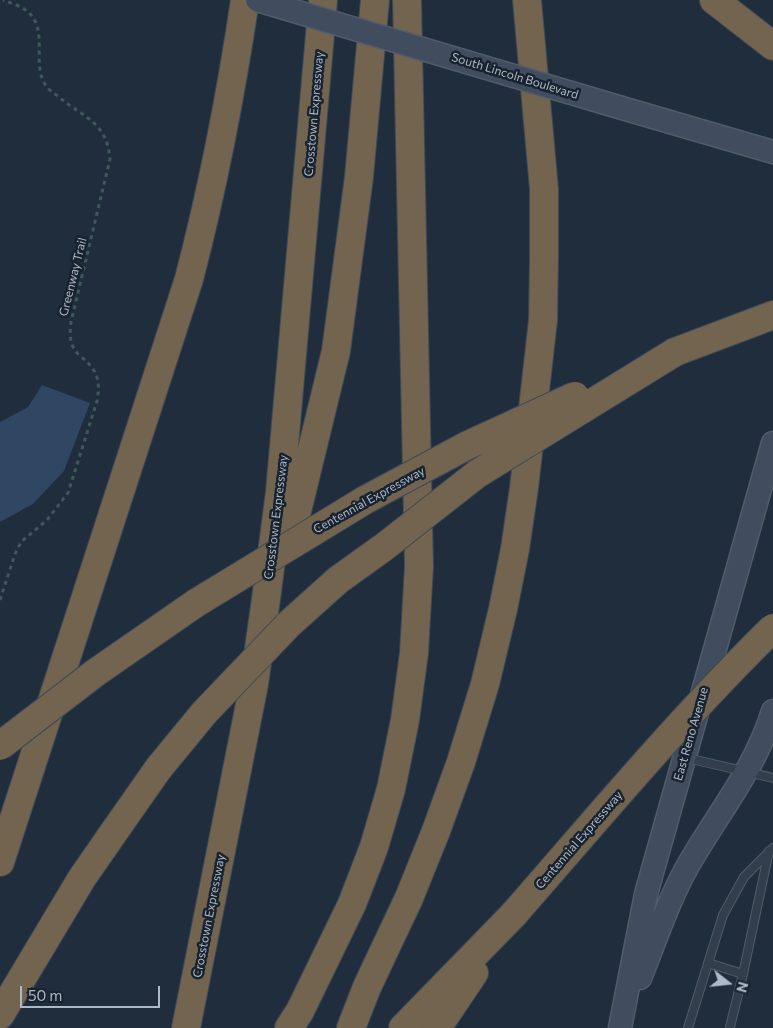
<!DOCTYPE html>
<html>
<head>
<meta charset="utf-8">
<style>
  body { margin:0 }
  #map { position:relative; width:773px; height:1028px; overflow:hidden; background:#1f2d3c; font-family:Commissioner,sans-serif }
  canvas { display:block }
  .north { position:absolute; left:703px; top:958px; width:50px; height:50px; -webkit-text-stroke:4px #192330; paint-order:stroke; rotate:106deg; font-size:14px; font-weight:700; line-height:20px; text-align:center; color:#aeb9c8 }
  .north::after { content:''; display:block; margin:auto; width:18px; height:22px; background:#aeb9c8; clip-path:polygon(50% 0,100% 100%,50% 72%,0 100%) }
  .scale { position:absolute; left:20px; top:986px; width:140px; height:22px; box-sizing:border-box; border:2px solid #aeb9c8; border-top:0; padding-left:6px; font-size:15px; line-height:18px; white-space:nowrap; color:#aeb9c8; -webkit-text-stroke:4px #192330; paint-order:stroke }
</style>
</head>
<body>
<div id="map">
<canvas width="773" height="1028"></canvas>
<div class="north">N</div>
<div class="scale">50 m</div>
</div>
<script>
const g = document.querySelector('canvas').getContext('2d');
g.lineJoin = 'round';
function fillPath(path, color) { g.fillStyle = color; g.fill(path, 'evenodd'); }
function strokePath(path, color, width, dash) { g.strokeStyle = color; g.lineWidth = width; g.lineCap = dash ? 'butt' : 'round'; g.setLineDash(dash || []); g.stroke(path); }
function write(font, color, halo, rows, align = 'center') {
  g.font = font + ' Commissioner,sans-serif'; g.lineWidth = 5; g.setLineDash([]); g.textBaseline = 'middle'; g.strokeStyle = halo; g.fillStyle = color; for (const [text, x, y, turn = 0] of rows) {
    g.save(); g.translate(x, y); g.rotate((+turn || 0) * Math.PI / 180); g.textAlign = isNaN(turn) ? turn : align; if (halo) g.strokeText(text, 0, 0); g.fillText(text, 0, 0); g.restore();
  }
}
fillPath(new Path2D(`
  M 42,385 L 90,403 L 64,471 L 33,504 L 0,522 L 0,422 L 28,407 Z`), '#304763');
const lane = new Path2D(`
  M 687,758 L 773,778
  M 708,963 L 743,974 L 769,851
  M 730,1027 L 743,974
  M 688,1028 L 723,915 L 744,877 L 773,848`);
const secondary = new Path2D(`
  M 622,108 L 773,152
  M 640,978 C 656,939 669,898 690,862 C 719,812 756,767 773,711
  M 620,1028 L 646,894 L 773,443`);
const highway = new Path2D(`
  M 714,0 L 773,46
  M 675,352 L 773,315
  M 289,544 L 336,351 L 359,177 L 375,0
  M 95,673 L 196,603
  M 0,862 L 189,279 C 213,187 231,94 245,0
  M 0,1015 L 82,878 L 116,829
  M 186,1028 L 254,684 L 266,599 L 280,492 L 323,0
  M 289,1028 L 300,1011 L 352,904 L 374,847 L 391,789 L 405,720 L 414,653 L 419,566 L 407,0
  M 351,1028 L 367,987 L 409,898 L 436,831 L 461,762 L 485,684 L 503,609 L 515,549 L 524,488 L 543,320 L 544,257 L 544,189 L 527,0
  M 403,1028 L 514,914
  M 437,1028 L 474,973`);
strokePath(lane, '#515c6a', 10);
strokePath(secondary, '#515c6a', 25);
strokePath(highway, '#3e4956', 30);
strokePath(new Path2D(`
  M 0,600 L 15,554 L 21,542 L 47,520 L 68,493 L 97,401 C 100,385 99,373 86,361 C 83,358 77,354 75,350 C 69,342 70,332 71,322 L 110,159 C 107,122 84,118 59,97 C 55,94 50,91 47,87 C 29,65 52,27 24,9 C 18,5 10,3 3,0`), '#3f585a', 3, [4, 4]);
strokePath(lane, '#333e4c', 8);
strokePath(secondary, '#414d5f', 22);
strokePath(highway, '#736450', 28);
const secondaryBridge = new Path2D(`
  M 257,0 L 622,108`);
const highwayBridge = new Path2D(`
  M 196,603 L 365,500 L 466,446 L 575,396
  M 0,746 L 95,673
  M 116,829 L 158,769 L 204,713 L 289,624 L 338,580 L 384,547 L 477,474 L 675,352
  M 514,914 C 598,818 681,718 773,628`);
strokePath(secondaryBridge, '#515c6a', 25, []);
strokePath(highwayBridge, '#3e4956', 30, []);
strokePath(secondaryBridge, '#414d5f', 22);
strokePath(highwayBridge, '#736450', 28);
write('12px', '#aeb9c8', '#192330', [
  ["South Lincoln Boulevard",515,76,17],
  ["Crosstown Expressway",314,114,-85],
  ["Greenway Trail",73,277,-76],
  ["Centennial Expressway",369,500,-29],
  ["Crosstown Expressway",276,517,-83],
  ["East Reno Avenue",691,734,-74],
  ["Centennial Expressway",579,840,-49],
  ["Crosstown Expressway",209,916,-79]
]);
</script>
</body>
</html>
